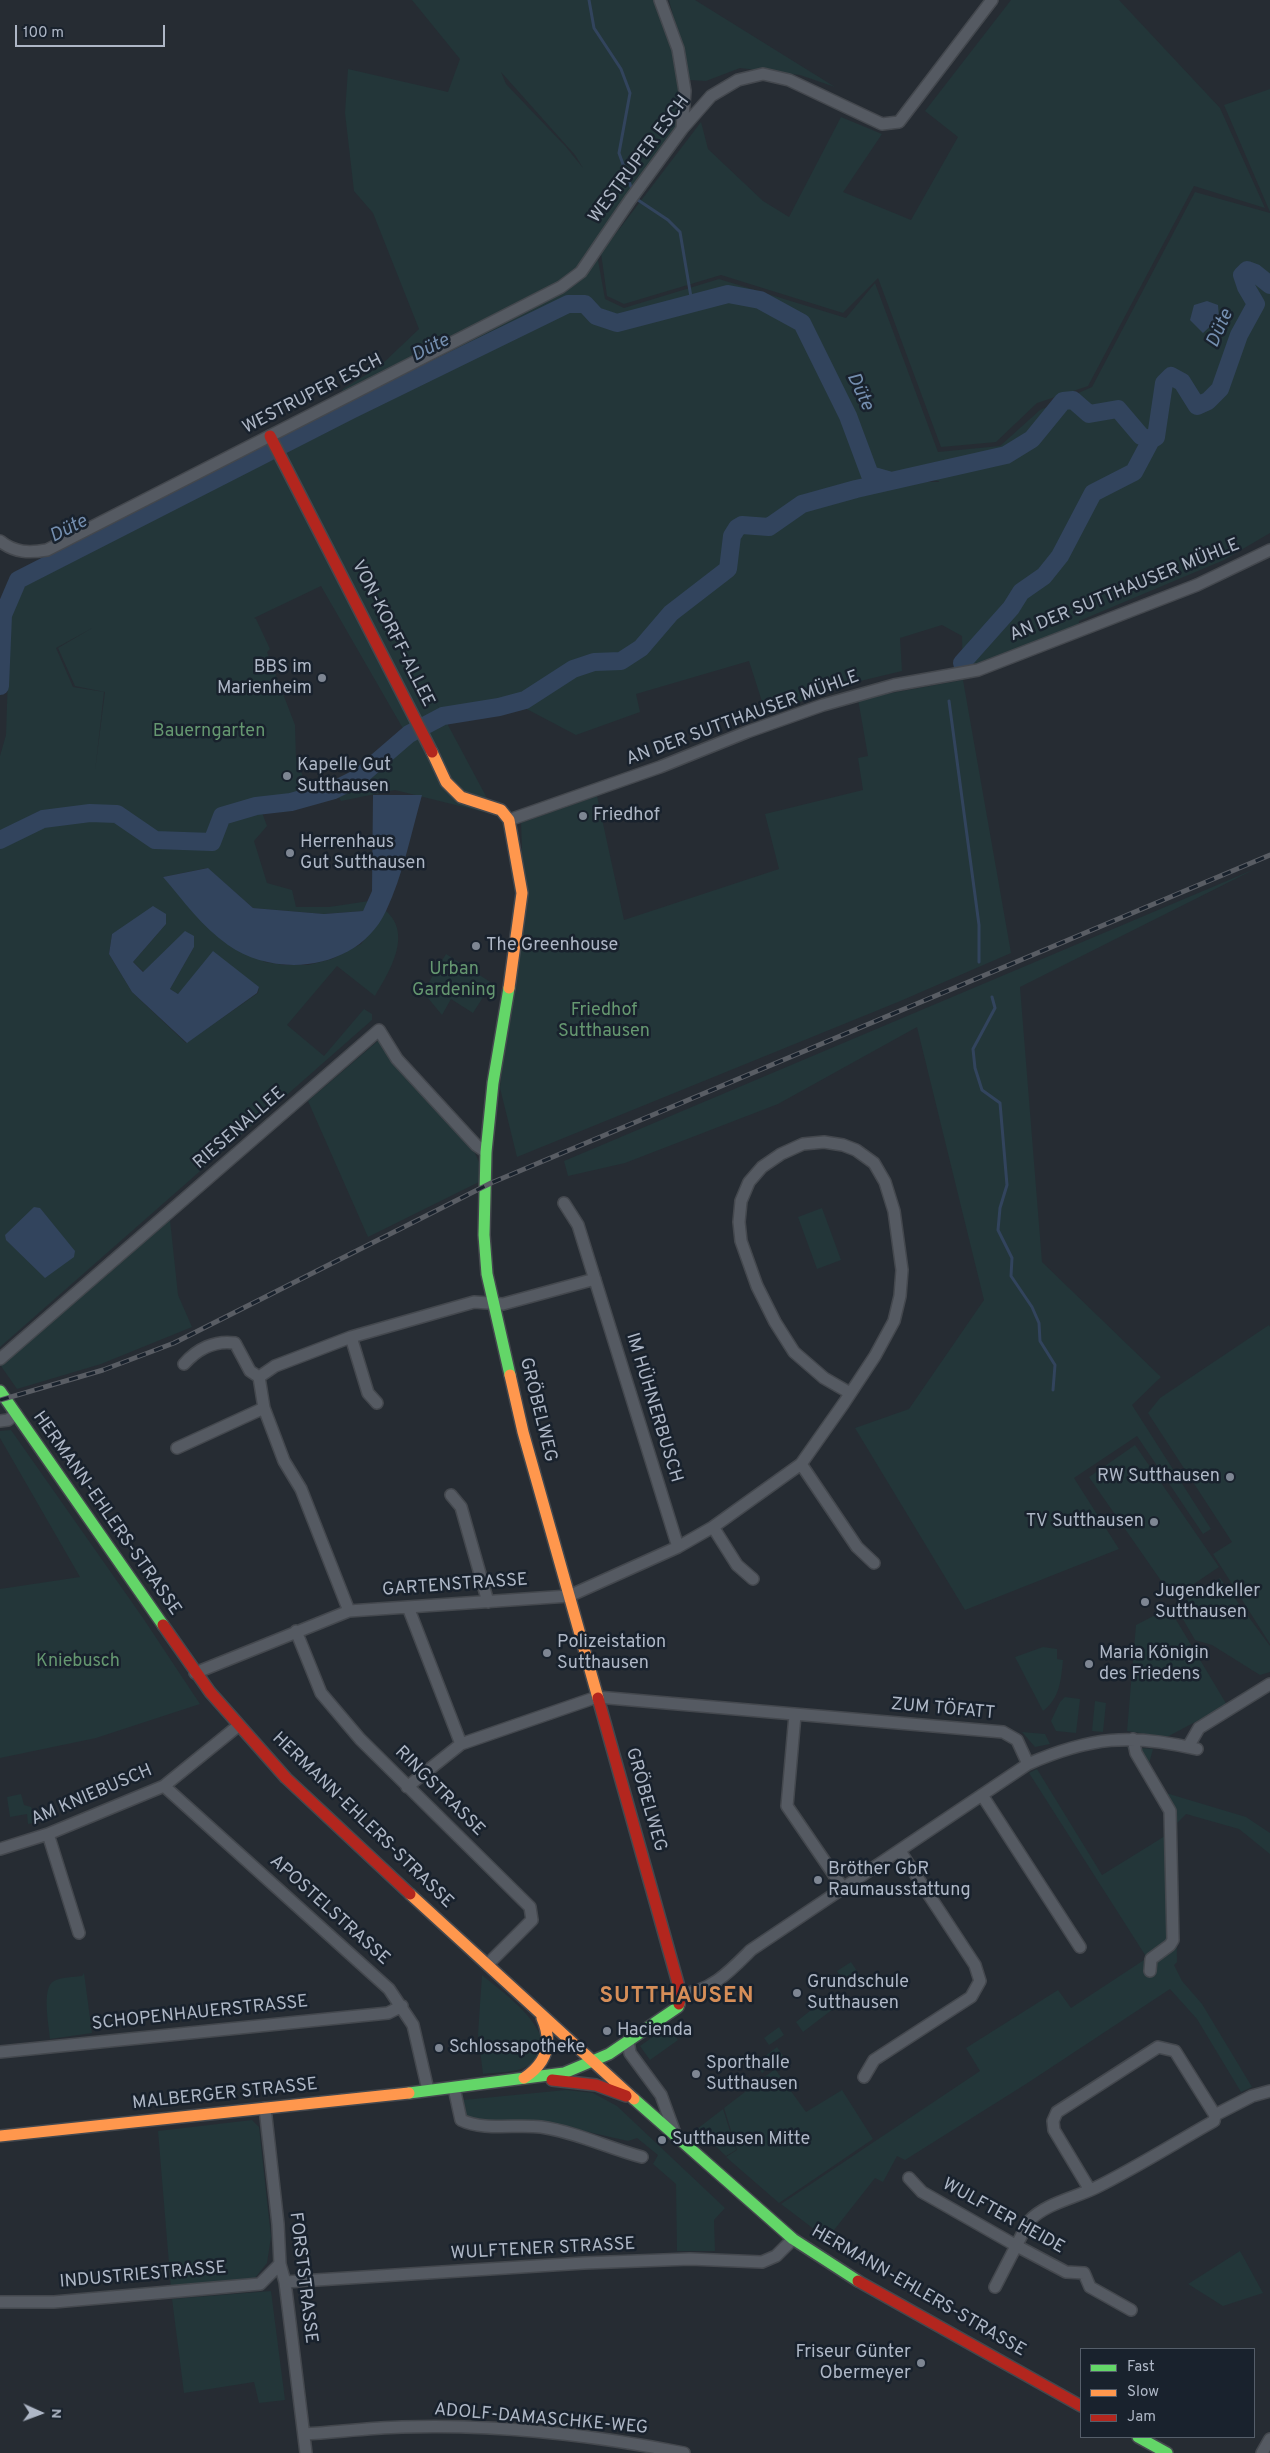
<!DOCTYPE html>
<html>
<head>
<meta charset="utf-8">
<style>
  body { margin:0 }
  #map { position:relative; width:1270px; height:2453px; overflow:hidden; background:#262c33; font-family:Overpass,sans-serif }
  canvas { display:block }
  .legend { position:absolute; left:1080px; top:2348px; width:175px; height:90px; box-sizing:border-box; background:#19222d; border:1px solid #555e6a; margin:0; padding:6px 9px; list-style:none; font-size:15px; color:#aeb7c6 }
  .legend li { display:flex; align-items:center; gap:10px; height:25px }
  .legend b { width:25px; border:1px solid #555e6a }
  .north { position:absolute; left:15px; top:2388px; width:50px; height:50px; -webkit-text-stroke:4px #19222d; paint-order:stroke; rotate:92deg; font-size:14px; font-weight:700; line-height:20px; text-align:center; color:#aeb7c6 }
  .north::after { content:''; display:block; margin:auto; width:18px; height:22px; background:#aeb7c6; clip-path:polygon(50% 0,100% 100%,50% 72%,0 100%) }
  .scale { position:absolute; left:15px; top:25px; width:150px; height:22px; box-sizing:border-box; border:2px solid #aeb7c6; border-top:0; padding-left:6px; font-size:15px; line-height:18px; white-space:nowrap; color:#aeb7c6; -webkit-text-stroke:4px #19222d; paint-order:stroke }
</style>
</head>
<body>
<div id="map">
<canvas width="1270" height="2453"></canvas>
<ul class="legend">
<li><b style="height:6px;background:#63d668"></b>Fast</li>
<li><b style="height:6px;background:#ff974d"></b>Slow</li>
<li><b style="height:6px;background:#b3261e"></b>Jam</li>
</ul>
<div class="north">N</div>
<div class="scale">100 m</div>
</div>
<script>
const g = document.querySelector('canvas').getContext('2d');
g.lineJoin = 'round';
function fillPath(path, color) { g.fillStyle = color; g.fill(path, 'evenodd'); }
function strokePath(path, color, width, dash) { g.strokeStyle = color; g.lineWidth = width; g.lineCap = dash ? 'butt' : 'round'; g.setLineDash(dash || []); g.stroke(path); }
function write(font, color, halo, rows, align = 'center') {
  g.font = font + ' Overpass,sans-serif'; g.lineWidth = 5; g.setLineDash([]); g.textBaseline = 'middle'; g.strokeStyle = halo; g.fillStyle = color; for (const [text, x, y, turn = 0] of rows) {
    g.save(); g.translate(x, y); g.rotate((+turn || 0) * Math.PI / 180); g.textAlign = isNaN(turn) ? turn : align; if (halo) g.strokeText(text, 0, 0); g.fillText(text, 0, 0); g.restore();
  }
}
fillPath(new Path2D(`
  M 412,0 L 660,0 L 678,49 L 682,129 L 596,249 L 605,299 L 624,308 L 719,279 L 846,318 L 875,283 L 938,452 L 1000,446 L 1040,410 L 1092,387 L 1195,192 L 1270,213 L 1270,533 L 1224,560 L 1079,621 L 1078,632 L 963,680 L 1011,953 L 898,1002 L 517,1157 L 500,1088 L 522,849 L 521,823 L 597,796 L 624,920 L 779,869 L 765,814 L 863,790 L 858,758 L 868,756 L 858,699 L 963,680 L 962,636 L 942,625 L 900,638 L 902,671 L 856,682 L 766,714 L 749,661 L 636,694 L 640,712 L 576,735 L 521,706 L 521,692 L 499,707 L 443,716 L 362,564 L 496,815 L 395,790 L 341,801 L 334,787 L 405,732 L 321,586 L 254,618 L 256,619 L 270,649 L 267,652 L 295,725 L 296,759 L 310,794 L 291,800 L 256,804 L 220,814 L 210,840 L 156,837 L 118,812 L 90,811 L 90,807 L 39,811 L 0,832 L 0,756 L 6,735 L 10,616 L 26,584 L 66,565 L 55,542 L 286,420 L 340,396 L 343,389 L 380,366 L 419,329 L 373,213 L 354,191 L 345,113 L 348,69 L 448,92 L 460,59 ZM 501,72 L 575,155 L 583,168 L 566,147 L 506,84 ZM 870,475 L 939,481 L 939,482 L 892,481 L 845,493 L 856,489 ZM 832,497 L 833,498 L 780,520 L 802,504 ZM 94,627 L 58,648 L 75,686 L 105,692 L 95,771 L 104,692 L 73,687 L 56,648 Z
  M 669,0 L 695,0 L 835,87 L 800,75 L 740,68 L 706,81 L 690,80 Z
  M 1011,0 L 1119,0 L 1220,108 L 1265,208 L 1194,186 L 1088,386 L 1037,403 L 996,442 L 941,447 L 878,278 L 843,313 L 721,275 L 624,304 L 607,296 L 601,253 L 701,122 L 708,149 L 763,201 L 789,217 L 841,117 L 882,134 L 843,192 L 911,220 L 958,137 L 925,111 Z
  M 1270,89 L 1270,212 L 1224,105 Z
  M 260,807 L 267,826 L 254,841 L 267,883 L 292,890 L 296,907 L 329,907 L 369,901 L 363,911 L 324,914 L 253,908 L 207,868 L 163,877 L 265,962 L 285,965 L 308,965 L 332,959 L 361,944 L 386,911 C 413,935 389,972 375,996 L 337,966 L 287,1025 L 324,1056 L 364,1009 L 372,1014 L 372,1020 L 0,1347 L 0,837 L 29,826 L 88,817 L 116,817 L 154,842 L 212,844 L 225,817 ZM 132,922 L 166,924 L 133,962 L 144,972 L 194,947 L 170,989 L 178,994 L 259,987 L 258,993 L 186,1043 L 132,992 L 109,954 L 112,934 Z
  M 1255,869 L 1020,987 L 1042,1262 L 1161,1377 L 1132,1405 L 1211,1529 L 1203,1534 L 1137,1436 L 1074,1478 L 1119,1549 L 965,1610 L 855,1428 L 909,1409 L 984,1300 L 917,1027 L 778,1104 L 625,1163 L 568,1176 L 564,1161 Z
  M 446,954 L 492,983 L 473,1013 L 451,999 L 442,1015 L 423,992 Z
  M 379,1040 L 393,1062 L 472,1146 L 481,1167 L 481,1181 L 368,1237 L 308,1101 Z
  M 822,1208 L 841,1260 L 817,1269 L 798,1217 Z
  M 170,1220 L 178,1295 L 192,1327 L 101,1364 L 17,1389 L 1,1366 Z
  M 1269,1325 L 1270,1327 L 1270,1644 L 1213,1554 L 1232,1542 L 1148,1413 L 1160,1398 Z
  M 11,1430 L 143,1618 L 200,1704 L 96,1738 L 0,1758 L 0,1589 L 80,1577 L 0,1438 L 0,1431 Z
  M 1135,1445 L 1219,1567 L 1173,1598 L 1089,1477 Z
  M 1220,1578 L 1270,1646 L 1270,1672 L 1260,1675 L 1212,1645 L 1195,1640 L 1180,1614 C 1184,1595 1205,1587 1220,1578 Z
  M 1169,1608 L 1227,1705 L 1167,1737 L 1127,1731 L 1136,1625 Z
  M 1043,1647 L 1057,1649 L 1057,1659 L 1063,1660 C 1061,1680 1060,1698 1043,1711 L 1015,1657 Z
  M 1065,1697 L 1080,1699 L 1076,1733 L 1056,1731 L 1051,1721 L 1060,1702 Z
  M 1095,1701 L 1106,1703 L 1103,1732 L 1092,1731 Z
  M 1022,1732 L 1045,1734 L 1050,1744 L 1035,1747 Z
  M 1127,1747 L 1153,1749 L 1149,1764 L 1166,1793 L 1246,1817 L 1270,1833 L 1270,1854 L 1239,1829 L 1186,1814 L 1175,1825 L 1177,1962 L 1174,1965 L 1182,1981 L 1202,2004 L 1252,2087 L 1241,2092 L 1197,2019 L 1170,1989 L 1026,2084 L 905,2160 L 897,2156 L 883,2182 L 875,2178 L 827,2239 L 781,2204 L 980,2071 L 966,2048 L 1058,1990 L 1071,2008 L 1147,1958 L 1029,1773 L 1037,1769 L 1102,1875 L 1165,1836 L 1163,1810 Z
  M 21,1794 L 24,1805 L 31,1807 L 38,1822 L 28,1824 L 27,1814 L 10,1817 L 7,1797 Z
  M 851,1962 L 863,1980 L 849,1990 L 837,1971 Z
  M 84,1973 L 92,2033 L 50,2039 C 49,2026 41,1987 54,1981 C 61,1977 74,1977 82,1976 Z
  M 482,1975 C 502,1992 571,2039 528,2066 C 516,2073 496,2072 483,2074 L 478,2034 Z
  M 825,1999 L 833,2009 L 803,2032 L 796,2022 Z
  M 668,2026 L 678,2040 L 650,2060 L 640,2046 Z
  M 779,2027 L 784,2035 L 769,2045 L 764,2038 Z
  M 777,2047 L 783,2056 L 762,2073 L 755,2064 Z
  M 775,2069 L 806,2112 L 842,2090 L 873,2139 L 779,2203 L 726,2157 L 737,2150 L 724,2108 Z
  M 566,2090 L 593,2093 L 617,2106 L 725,2208 L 714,2220 L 715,2251 L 677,2251 L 676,2184 L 653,2164 L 658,2155 L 637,2138 L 628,2141 C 587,2132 545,2120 503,2120 C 490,2120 478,2123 466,2116 L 463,2100 Z
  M 723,2109 L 736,2150 L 726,2156 L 697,2129 Z
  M 252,2120 L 259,2127 L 271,2237 L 267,2263 L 255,2278 L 171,2288 L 158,2131 Z
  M 1240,2251 L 1263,2293 L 1223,2306 L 1188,2284 Z
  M 271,2291 L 285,2400 L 259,2403 L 254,2382 L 184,2393 L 172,2299 Z`), '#233639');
fillPath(new Path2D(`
  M 1207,301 L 1218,305 L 1219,318 L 1203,333 L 1190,320 L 1194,305 Z
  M 373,795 L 422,795 C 411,834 403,875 386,911 C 359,969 278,980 228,945 C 202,927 183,900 163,877 L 208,868 L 253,908 L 324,914 L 363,911 L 372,891 Z
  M 153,906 L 166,914 L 166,924 L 133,962 L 143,972 L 185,931 L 194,936 L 194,947 L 170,989 L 178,994 L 213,951 L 259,987 L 257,993 L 187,1043 L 132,992 L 109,954 L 112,934 Z
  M 34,1207 L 40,1208 L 75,1251 L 74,1257 L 45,1278 L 6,1240 L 5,1235 Z`), '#32445d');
strokePath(new Path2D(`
  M 589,0 L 594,28 L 621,69 L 630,93 L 619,153 L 631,187
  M 638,200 L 668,220 L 680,232 L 692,303
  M 949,701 L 979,925 L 979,962
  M 992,997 L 995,1008 L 973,1049 L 975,1068 L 982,1090 L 1000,1103 L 1007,1185 L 1000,1208 L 998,1230 L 1012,1258 L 1011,1276 L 1032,1307 L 1039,1323 L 1040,1341 L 1055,1365 L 1053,1390`), '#32445d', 3);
strokePath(new Path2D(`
  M 962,663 L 1011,608 L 1021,592 L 1044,576 L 1060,556 L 1093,493 L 1134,472 L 1151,440
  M 0,686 L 3,615 L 18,580 L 351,410 L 568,304 L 585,304 L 596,316 L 617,323 L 728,294 L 760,300 L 802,323 L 848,416 L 870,475 L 891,481
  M 0,840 L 43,819 L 90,813 L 117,814 L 155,840 L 212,842 L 222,816 L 256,806 L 291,802 L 334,790 L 358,778 L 409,734 L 443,716 L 499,707 L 525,700 L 573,669 L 594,662 L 621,661 L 641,648 L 671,613 L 728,569 L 732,536 L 737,528 L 742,525 L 769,527 L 802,504 L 856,489 L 1006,455 L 1032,439 L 1063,401 L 1073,400 L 1089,414 L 1118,409 L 1141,436 L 1151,440 L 1156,437 L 1164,383 L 1171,376 L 1182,382 L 1197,406 L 1208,401 L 1220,389 L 1239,335 L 1256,304 L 1246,287 L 1242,275 L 1247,270 L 1255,273 L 1270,285`), '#32445d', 18);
const street = new Path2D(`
  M 660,0 L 678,49 L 685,91 L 682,129
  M 0,541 C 15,553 29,553 47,550 L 561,287 L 581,272 L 630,200 L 682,129 L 711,96 L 738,80 L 763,74 L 789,80 L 882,124 L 899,122 L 992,0
  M 509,820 L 660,767 L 747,732 L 823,705 L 894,685 L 978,670 L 1197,585 L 1270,550
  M 564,1203 L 578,1225 L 678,1547
  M 351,1337 L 368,1393 L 377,1403
  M 0,1359 L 379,1030 L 397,1059 L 476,1145 L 486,1152
  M 184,1364 C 197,1349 215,1340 235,1343 L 250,1371 L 259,1377
  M 0,1421 L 8,1420 L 16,1414
  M 177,1448 L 264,1408
  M 801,1464 L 857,1547 L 874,1563
  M 451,1495 L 461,1507 L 488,1602
  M 713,1527 L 737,1565 L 753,1579
  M 408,1607 L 461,1744
  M 349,1611 L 301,1489 L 284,1461 L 264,1408 L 259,1377 L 275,1366 L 351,1337 L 474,1302 L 503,1304 L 595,1279
  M 296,1631 L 321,1693 L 360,1739 L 530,1907 L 532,1920 L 488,1964
  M 195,1673 L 349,1611 L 569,1596 L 678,1547 L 713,1527 L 801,1464 L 844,1403 L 875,1356 L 894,1321 L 900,1296 L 902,1270 L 894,1211 L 885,1182 L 874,1163 L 856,1150 L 843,1145 L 824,1142 L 803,1144 L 781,1154 L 762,1167 L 749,1182 L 741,1201 L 739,1222 L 741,1241 L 757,1286 L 775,1322 L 794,1352 L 824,1378 L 850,1393
  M 795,1715 L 787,1806 L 843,1888
  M 1133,1739 L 1136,1753 L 1170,1811 L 1173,1940 L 1170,1945 L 1151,1959 L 1150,1971
  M 1188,1747 L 1199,1728 L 1270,1684
  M 164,1786 L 389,1989 L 413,2025 L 428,2090
  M 407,1787 L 461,1744 L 597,1697 L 1003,1732 L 1017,1740 L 1028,1764
  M 982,1795 L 1080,1947
  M 48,1834 L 79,1933
  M 0,1849 L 48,1834 L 164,1786 L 238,1726
  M 681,1994 C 711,1992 731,1970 751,1950 L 1028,1764 C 1090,1737 1130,1733 1197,1749
  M 628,2041 L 630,2053 L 661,2095 L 676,2136
  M 0,2052 L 388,2013 L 402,2006
  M 864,2077 L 874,2060 L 971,1997 L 980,1981 L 975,1965 L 900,1851
  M 454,2088 L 461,2120 C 483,2131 516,2124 541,2127 C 576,2132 608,2148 642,2157
  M 265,2108 L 278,2224 L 280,2264 L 285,2282 L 306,2453
  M 909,2178 L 922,2192 L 1015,2245 L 1066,2272 L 1084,2273 L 1090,2287 L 1131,2310
  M 1090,2190 L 1054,2130 L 1053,2121 L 1057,2112 L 1158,2047 L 1175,2051 L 1215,2115
  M 285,2282 L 584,2263 L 690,2259 L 762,2262 L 776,2256 L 793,2239
  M 995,2287 L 1029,2221 C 1046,2203 1075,2198 1097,2187 C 1137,2167 1175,2143 1214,2121 L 1215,2115 L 1252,2096 L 1270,2091
  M 0,2302 L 54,2302 L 260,2284 L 280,2264
  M 304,2434 C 337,2432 369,2428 402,2427 C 494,2424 594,2435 684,2453
  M 1262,2453 L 1270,2439`);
const fast = new Path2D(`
  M 509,988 L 493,1083 L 486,1152 L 484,1235 L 487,1274 L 510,1375
  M 0,1391 L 163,1625
  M 409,2093 L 564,2073 L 609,2054 L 678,2007 L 679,2004
  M 634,2099 L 793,2239 L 858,2281
  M 1138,2437 L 1167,2453`);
const slow = new Path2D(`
  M 432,752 L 446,782 L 461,797 L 501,810 L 509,820 L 522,893 L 509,988
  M 510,1375 L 523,1432 L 598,1698
  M 410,1894 L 634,2099
  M 524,2078 C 547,2063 553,2043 542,2018
  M 0,2136 L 409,2093`);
const jam = new Path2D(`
  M 270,436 L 432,752
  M 163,1625 L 210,1692 L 286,1778 L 410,1894
  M 598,1698 L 681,1994 L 679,2004
  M 552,2080 L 596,2085 L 626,2096
  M 858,2281 L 1081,2406`);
strokePath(street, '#44484e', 14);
strokePath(fast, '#44484e', 14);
strokePath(slow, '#44484e', 14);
strokePath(jam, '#44484e', 14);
strokePath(street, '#555a62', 11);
strokePath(fast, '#63d668', 11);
strokePath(slow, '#ff974d', 11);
strokePath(jam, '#b3261e', 11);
const rail = new Path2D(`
  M 0,1400 L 103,1370 L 174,1343 L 491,1183 L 1270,855`);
strokePath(rail, '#595d64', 5);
strokePath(rail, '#19222d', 3, [9]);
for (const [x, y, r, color] of [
  [322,678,5,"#7e8693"],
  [287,776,5,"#7e8693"],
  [583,816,5,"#7e8693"],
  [290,853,5,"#7e8693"],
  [476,946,5,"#7e8693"],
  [1230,1477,5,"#7e8693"],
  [1154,1522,5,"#7e8693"],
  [1145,1602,5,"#7e8693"],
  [547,1653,5,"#7e8693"],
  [1089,1664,5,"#7e8693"],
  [818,1880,5,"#7e8693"],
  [797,1993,5,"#7e8693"],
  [607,2031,5,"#7e8693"],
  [439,2048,5,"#7e8693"],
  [696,2074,5,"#7e8693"],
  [662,2140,5,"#7e8693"],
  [921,2363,5,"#7e8693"]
]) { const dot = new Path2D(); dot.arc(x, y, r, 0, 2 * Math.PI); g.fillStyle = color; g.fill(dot); strokePath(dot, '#19222d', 2); }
write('18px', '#aeb7c6', '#19222d', [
  ["WESTRUPER ESCH",640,160,-53],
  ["WESTRUPER ESCH",313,395,-27],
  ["AN DER SUTTHAUSER MÜHLE",1125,591,-22],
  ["VON-KORFF-ALLEE",392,634,63],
  ["AN DER SUTTHAUSER MÜHLE",743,719,-20],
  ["RIESENALLEE",240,1129,-41],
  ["IM HÜHNERBUSCH",653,1408,73],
  ["GRÖBELWEG",537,1410,76],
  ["HERMANN-EHLERS-STRASSE",106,1514,55],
  ["GARTENSTRASSE",455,1586,-4],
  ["ZUM TÖFATT",943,1710,5],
  ["RINGSTRASSE",439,1792,45],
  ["AM KNIEBUSCH",92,1796,-23],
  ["GRÖBELWEG",645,1800,74],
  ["HERMANN-EHLERS-STRASSE",362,1821,44],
  ["APOSTELSTRASSE",329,1911,42],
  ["SCHOPENHAUERSTRASSE",200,2014,-6],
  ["MALBERGER STRASSE",225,2095,-6],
  ["WULFTER HEIDE",1003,2217,29],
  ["WULFTENER STRASSE",543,2250,-3],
  ["INDUSTRIESTRASSE",143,2276,-5],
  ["FORSTSTRASSE",302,2278,83],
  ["HERMANN-EHLERS-STRASSE",918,2292,30],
  ["ADOLF-DAMASCHKE-WEG",541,2420,5]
]);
write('18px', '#aeb7c6', '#19222d', [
  ["BBS im",312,668,"right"],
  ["Marienheim",312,689,"right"],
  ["Kapelle Gut",297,766],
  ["Sutthausen",297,787],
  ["Friedhof",593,816],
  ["Herrenhaus",300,843],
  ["Gut Sutthausen",300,864],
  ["The Greenhouse",486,946],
  ["RW Sutthausen",1220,1477,"right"],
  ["TV Sutthausen",1144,1522,"right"],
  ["Jugendkeller",1155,1592],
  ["Sutthausen",1155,1613],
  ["Polizeistation",557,1643],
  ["Sutthausen",557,1664],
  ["Maria Königin",1099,1654],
  ["des Friedens",1099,1675],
  ["Bröther GbR",828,1870],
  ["Raumausstattung",828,1891],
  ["Grundschule",807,1983],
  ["Sutthausen",807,2004],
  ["Hacienda",617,2031],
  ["Schlossapotheke",449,2048],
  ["Sporthalle",706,2064],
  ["Sutthausen",706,2085],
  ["Sutthausen Mitte",672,2140],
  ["Friseur Günter",911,2353,"right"],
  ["Obermeyer",911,2374,"right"]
], 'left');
write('18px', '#659770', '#19222d', [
  ["Bauerngarten",209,732],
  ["Urban",454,970],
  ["Gardening",454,991],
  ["Friedhof",604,1011],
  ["Sutthausen",604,1032],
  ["Kniebusch",78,1662]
]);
write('italic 19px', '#748eaf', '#19222d', [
  ["Düte",1221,329,-66],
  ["Düte",431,349,-27],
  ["Düte",859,392,65],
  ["Düte",69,530,-27]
]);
g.letterSpacing = '1px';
write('bold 22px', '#d68e58', '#19222d', [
  ["SUTTHAUSEN",677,1998]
]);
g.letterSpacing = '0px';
</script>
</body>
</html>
